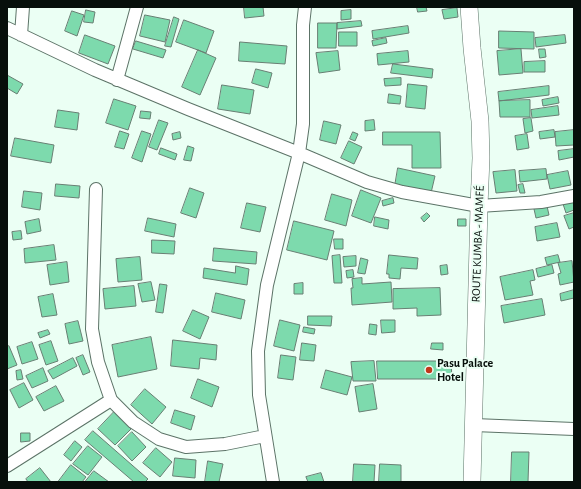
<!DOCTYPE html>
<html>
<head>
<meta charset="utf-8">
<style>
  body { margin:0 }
  #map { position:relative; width:581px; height:489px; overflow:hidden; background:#ebfff4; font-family:"Alegreya Sans",sans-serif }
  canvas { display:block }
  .frame { position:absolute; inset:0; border:8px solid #070f0b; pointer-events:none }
</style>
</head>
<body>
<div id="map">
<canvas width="581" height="489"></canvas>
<div class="frame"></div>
</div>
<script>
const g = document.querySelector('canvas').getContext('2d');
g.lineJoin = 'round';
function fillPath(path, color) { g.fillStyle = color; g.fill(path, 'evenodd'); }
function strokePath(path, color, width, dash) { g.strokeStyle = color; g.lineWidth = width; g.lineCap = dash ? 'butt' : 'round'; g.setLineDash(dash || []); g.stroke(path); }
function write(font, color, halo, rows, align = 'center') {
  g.font = font + ' "Alegreya Sans",sans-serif'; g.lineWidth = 4; g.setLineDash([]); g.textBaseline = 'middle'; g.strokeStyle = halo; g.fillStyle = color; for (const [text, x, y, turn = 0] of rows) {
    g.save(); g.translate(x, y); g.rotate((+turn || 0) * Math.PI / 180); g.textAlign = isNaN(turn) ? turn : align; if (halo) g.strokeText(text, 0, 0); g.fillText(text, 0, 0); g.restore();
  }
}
const building = new Path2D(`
  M 244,7 L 263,7 L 264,16 L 245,18 Z
  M 417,7 L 426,7 L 427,11 L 418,12 Z
  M 457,8 L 458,17 L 444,19 L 442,10 Z
  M 86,10 L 95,12 L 93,23 L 84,22 Z
  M 351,10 L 351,19 L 341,20 L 341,11 Z
  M 72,11 L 84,15 L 77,36 L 65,31 Z
  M 145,15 L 170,20 L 165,42 L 140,36 Z
  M 174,17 L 179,19 L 171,47 L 165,46 Z
  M 184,20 L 214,31 L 206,53 L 176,42 Z
  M 361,21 L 362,26 L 337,29 L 337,23 Z
  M 318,23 L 337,23 L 336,48 L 318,48 Z
  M 408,26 L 409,33 L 373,39 L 372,31 Z
  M 499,31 L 534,32 L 534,49 L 499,48 Z
  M 339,32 L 357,32 L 357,46 L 339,46 Z
  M 85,35 L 115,46 L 108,64 L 79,53 Z
  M 565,35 L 566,43 L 536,47 L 535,38 Z
  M 386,38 L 387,43 L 373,46 L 372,41 Z
  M 136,41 L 166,50 L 163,58 L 133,49 Z
  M 240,42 L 287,46 L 285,64 L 239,61 Z
  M 521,49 L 523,73 L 499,75 L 497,51 Z
  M 539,49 L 545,49 L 546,57 L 540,58 Z
  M 198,50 L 216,58 L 200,95 L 182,87 Z
  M 338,51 L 340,70 L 319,73 L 316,53 Z
  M 408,51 L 409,62 L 378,65 L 377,54 Z
  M 545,61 L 545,72 L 524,72 L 524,62 Z
  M 393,64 L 433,69 L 432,78 L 391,73 Z
  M 256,69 L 272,73 L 268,88 L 252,83 Z
  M 7,75 L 23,84 L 17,94 L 7,88 Z
  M 401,78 L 401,85 L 385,86 L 384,79 Z
  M 408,84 L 427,86 L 425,109 L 406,107 Z
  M 222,85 L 254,90 L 250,114 L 218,109 Z
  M 549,86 L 549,95 L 499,101 L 498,92 Z
  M 389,94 L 401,96 L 400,104 L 388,103 Z
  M 558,97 L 559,103 L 543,106 L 542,100 Z
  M 114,99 L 136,106 L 128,130 L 106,123 Z
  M 530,100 L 530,117 L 500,117 L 499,101 Z
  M 558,106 L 559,115 L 532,118 L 531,110 Z
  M 58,110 L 79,113 L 77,130 L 55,127 Z
  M 141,111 L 151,112 L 150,119 L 140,118 Z
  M 531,118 L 533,131 L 525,133 L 523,119 Z
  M 159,120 L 168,123 L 157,150 L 149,147 Z
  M 374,120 L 375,130 L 365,131 L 365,121 Z
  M 324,121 L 341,125 L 336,144 L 320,140 Z
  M 554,130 L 555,137 L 540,139 L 539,132 Z
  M 574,130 L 574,145 L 556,146 L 555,132 Z
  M 120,131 L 129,134 L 124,149 L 115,147 Z
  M 142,131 L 151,134 L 142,162 L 132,158 Z
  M 180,132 L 181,138 L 173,140 L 172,134 Z
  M 353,132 L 358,134 L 355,141 L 350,139 Z
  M 383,132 L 440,132 L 441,168 L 412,168 L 412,145 L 383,145 Z
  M 527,134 L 529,148 L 517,150 L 515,136 Z
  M 15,138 L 54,145 L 51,163 L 11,156 Z
  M 349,141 L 362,147 L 354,164 L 341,158 Z
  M 188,146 L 194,148 L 191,161 L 184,160 Z
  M 161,148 L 177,154 L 175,160 L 159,154 Z
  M 574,149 L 574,157 L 559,160 L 558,151 Z
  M 398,168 L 435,176 L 431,193 L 395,186 Z
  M 546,169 L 547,179 L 520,182 L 519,171 Z
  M 515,170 L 517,191 L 496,193 L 493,172 Z
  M 568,171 L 571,185 L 550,189 L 547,175 Z
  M 56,184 L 80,186 L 79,198 L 55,196 Z
  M 523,184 L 525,193 L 520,193 L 518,185 Z
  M 190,188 L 204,193 L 196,218 L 181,213 Z
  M 361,190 L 381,198 L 371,223 L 352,216 Z
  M 24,191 L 42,193 L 40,210 L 22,207 Z
  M 332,194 L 352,200 L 346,226 L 325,220 Z
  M 393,198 L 394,203 L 383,206 L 382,201 Z
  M 574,200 L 574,210 L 566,213 L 563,204 Z
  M 247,203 L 266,207 L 260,232 L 241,228 Z
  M 547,206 L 549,215 L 536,218 L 534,209 Z
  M 427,213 L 430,216 L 424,222 L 421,218 Z
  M 574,213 L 574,227 L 569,229 L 564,216 Z
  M 375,217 L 389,220 L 388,229 L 374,226 Z
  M 148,218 L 176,224 L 174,237 L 145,231 Z
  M 39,219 L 41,231 L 27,234 L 25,222 Z
  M 458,219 L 466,219 L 466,226 L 458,226 Z
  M 294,221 L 334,231 L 327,260 L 287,250 Z
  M 557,223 L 560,237 L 537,241 L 535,227 Z
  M 21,231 L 22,239 L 13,240 L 12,232 Z
  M 334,239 L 343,239 L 343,249 L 335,249 Z
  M 152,240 L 175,241 L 174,254 L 152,253 Z
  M 54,245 L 56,260 L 25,263 L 24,249 Z
  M 214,248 L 257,252 L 256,264 L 213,261 Z
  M 340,255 L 342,283 L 334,283 L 332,256 Z
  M 389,255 L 418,258 L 417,269 L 401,268 L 400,279 L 389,278 L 389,274 L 387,274 Z
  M 558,255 L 560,262 L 547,265 L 545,258 Z
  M 356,256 L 356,266 L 344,267 L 343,257 Z
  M 140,257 L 142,280 L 118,282 L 116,259 Z
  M 361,258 L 368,260 L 365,274 L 358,273 Z
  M 572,261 L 574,282 L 560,285 L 558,274 L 561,273 L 558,263 Z
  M 67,262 L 69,282 L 50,285 L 47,265 Z
  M 447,265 L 448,274 L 441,275 L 440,266 Z
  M 552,265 L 554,273 L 538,277 L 536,269 Z
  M 236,266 L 249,269 L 247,285 L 203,278 L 204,268 L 235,273 Z
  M 353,270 L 354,277 L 347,278 L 346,271 Z
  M 533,270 L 535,280 L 530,281 L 533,295 L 505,300 L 500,277 Z
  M 362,278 L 362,284 L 391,282 L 392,302 L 352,305 L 351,288 L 353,288 L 352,279 Z
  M 151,282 L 155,300 L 142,302 L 138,284 Z
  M 303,283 L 303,294 L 294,294 L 294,284 Z
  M 160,284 L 167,285 L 163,313 L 156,312 Z
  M 134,286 L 136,306 L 105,309 L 103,289 Z
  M 440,288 L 441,315 L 417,316 L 417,308 L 393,309 L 393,289 Z
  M 574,290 L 574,298 L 561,301 L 560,294 Z
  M 216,293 L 245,300 L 241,319 L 212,312 Z
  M 53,294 L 57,315 L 42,317 L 38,297 Z
  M 542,299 L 545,315 L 504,323 L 501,306 Z
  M 193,310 L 209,317 L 200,339 L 183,331 Z
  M 308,316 L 332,316 L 331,326 L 308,325 Z
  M 280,320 L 300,325 L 294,351 L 274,346 Z
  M 381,320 L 395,320 L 395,332 L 382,333 Z
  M 78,321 L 83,341 L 69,344 L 65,324 Z
  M 370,324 L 377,325 L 376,335 L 369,334 Z
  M 304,327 L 315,329 L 314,334 L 303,332 Z
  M 48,330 L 50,334 L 40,338 L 38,333 Z
  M 151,337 L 157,369 L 118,377 L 112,345 Z
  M 173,340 L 217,345 L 216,360 L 200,358 L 199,369 L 171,366 Z
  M 51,341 L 58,361 L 46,365 L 39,345 Z
  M 32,342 L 38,359 L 22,364 L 17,347 Z
  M 302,343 L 316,345 L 314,361 L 300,360 Z
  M 432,343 L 443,343 L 443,350 L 431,349 Z
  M 9,346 L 17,365 L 7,369 L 7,347 Z
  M 83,355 L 90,372 L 83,375 L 76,358 Z
  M 281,355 L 296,357 L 293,380 L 278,378 Z
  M 73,358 L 77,366 L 53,379 L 48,371 Z
  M 374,361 L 376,381 L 353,381 L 351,362 Z
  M 377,361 L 451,361 L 452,379 L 378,379 Z
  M 43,368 L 48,381 L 32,388 L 26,376 Z
  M 21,370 L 23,379 L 17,380 L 16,371 Z
  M 326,370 L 352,377 L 347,395 L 321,388 Z
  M 198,379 L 219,387 L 212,407 L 191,398 Z
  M 24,383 L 33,400 L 19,408 L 10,390 Z
  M 373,384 L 377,409 L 359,412 L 355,387 Z
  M 56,386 L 64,401 L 44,411 L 36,397 Z
  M 145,389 L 166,407 L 152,424 L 131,405 Z
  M 175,410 L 195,416 L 191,430 L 171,423 Z
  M 114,412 L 131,429 L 115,445 L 98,429 Z
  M 93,431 L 148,479 L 145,482 L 134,482 L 85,440 Z
  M 132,432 L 146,447 L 132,461 L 118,446 Z
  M 21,433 L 30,433 L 30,441 L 21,442 Z
  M 75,441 L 82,447 L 71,461 L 64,455 Z
  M 88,446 L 102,457 L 88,475 L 73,464 Z
  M 156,448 L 172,462 L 160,477 L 143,463 Z
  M 512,452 L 529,452 L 528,482 L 511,482 Z
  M 175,458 L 196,460 L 195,478 L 173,476 Z
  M 208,461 L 223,464 L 219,482 L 205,482 Z
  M 354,464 L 375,465 L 374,482 L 353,482 Z
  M 380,464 L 401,465 L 401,482 L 379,482 Z
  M 71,465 L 86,477 L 82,482 L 58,482 Z
  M 40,468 L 51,482 L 28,482 L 26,479 Z
  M 94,471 L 109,482 L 85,482 Z
  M 321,473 L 324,482 L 308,482 L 306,477 Z`);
fillPath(building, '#7ddaad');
strokePath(building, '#687f73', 1);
const minor = new Path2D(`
  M 7,28 L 95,70 L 188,109 L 299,153 L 367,182 L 402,192 L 479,206 L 541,202 L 574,196
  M 21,35 L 23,7
  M 117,80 L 137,7
  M 96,189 L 92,329 L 98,362 L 111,400 L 133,422 L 159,439 L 186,447 L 225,444 L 265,436
  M 474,425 L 574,429
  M 7,466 L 111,400
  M 273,482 L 259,395 L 258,351 L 267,285 L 299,153 L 303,124 L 303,25 L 305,7`);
const highway = new Path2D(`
  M 469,7 L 472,48 L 480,121 L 481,158 L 479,206 L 472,482`);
strokePath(minor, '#5c7367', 14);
strokePath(highway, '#5c7367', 18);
strokePath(minor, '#fff', 12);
strokePath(highway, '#fff', 17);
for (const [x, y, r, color] of [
  [429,370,4,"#c23719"]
]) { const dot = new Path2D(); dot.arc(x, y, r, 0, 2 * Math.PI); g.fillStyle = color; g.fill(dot); strokePath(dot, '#ebfff4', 1.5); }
write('12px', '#070f0b', '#ebfff4', [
  ["ROUTE KUMBA - MAMFÉ",478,244,-88]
]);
write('bold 12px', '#070f0b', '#ebfff4', [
  ["Pasu Palace",437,363],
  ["Hotel",437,377]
], 'left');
</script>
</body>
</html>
